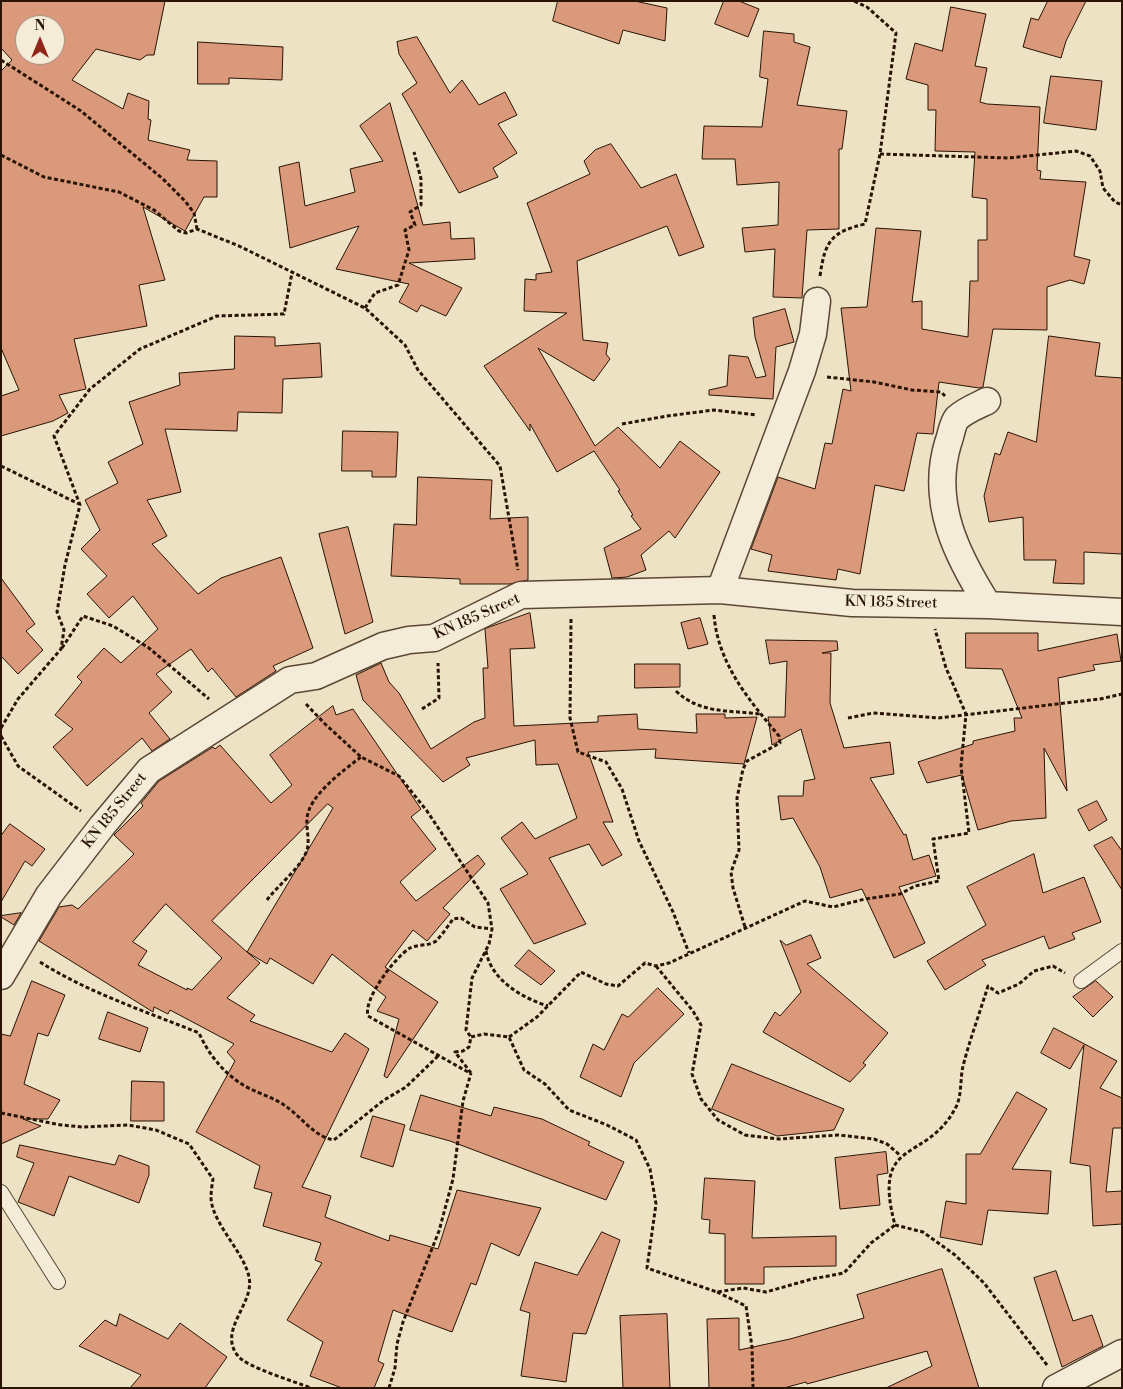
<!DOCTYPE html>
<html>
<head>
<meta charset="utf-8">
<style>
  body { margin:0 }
  #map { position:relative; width:1123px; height:1389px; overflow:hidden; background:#eee2c5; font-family:"Libre Bodoni",serif }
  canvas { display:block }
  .frame { position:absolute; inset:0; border:2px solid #291303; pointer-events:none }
  .north { position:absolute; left:15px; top:15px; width:50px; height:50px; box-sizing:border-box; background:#f4ecd9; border:1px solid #a39583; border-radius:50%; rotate:0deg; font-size:14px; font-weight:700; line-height:20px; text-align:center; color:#291303 }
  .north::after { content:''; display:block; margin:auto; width:18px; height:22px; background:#8f2418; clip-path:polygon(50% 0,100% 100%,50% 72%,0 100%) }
</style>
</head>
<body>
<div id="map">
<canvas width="1123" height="1389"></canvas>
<div class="frame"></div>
<div class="north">N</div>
</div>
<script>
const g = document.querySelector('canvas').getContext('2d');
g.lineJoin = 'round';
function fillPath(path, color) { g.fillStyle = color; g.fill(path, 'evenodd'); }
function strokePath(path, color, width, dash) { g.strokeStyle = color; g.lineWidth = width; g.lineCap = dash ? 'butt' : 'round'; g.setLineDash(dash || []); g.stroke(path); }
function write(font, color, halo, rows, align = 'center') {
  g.font = font + ' "Libre Bodoni",serif'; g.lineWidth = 4.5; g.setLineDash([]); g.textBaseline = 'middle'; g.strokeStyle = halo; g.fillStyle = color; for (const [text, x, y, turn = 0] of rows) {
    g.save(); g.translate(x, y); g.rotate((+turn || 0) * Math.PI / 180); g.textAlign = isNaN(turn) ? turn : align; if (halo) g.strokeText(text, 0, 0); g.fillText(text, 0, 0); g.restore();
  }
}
const building = new Path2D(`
  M 1,1 L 165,1 L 154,55 L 147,55 L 140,60 L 96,49 L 72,80 L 123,109 L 128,93 L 149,101 L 148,119 L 151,120 L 148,140 L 190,150 L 187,160 L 217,161 L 217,197 L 204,197 L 185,231 L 143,207 L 165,280 L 139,285 L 147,326 L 74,339 L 86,389 L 59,395 L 68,413 L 53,421 L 1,436 L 1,396 L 19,390 L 1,348 L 1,71 L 12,60 L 1,48 ZM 25,25 L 55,25 L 55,55 L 25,55 Z
  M 558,1 L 635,1 L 667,8 L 665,41 L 623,30 L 619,44 L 553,21 Z
  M 724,1 L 739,1 L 759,9 L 748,37 L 715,24 Z
  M 1048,1 L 1086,1 L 1066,41 L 1061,58 L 1023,47 L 1031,18 L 1038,20 Z
  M 951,7 L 986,14 L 975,66 L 987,68 L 980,102 L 987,104 L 1040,107 L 1037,170 L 1041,171 L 1040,179 L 1086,182 L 1074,256 L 1090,260 L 1084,284 L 1070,280 L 1047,287 L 1047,330 L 993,329 L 983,387 L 979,388 L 939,382 L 933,434 L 917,433 L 904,491 L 875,485 L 860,574 L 838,569 L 836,580 L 768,571 L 772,555 L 751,549 L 778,477 L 815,489 L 825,443 L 832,444 L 843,389 L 851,391 L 841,308 L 867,307 L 876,228 L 921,231 L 912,302 L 922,301 L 922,329 L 968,337 L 970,281 L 978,281 L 978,240 L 987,240 L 987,199 L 972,197 L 975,152 L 935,151 L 936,110 L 928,110 L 928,85 L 906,79 L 915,43 L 942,51 Z
  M 764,31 L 794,34 L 794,42 L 810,47 L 797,105 L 847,111 L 842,149 L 839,149 L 839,229 L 807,230 L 802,298 L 773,297 L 775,249 L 745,252 L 742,228 L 778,225 L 779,182 L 737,185 L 735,159 L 702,159 L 704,126 L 762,127 L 768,79 L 760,77 Z
  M 417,37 L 450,93 L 462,80 L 479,105 L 505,92 L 517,115 L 498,124 L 517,153 L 493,168 L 498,177 L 459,193 L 402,94 L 417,83 L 399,54 L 397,42 Z
  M 198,42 L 283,47 L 282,80 L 229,78 L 229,84 L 198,84 Z
  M 1051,76 L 1102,81 L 1096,130 L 1044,123 Z
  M 390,103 L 423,225 L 450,222 L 451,239 L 474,238 L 475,259 L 409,263 L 462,288 L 446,316 L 421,305 L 417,312 L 399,302 L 409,284 L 336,269 L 359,226 L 290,248 L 279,167 L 299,162 L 305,206 L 355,192 L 350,169 L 383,161 L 360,126 Z
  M 611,144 L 641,188 L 676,174 L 704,247 L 679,256 L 667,226 L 577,261 L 583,340 L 608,343 L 606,354 L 610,359 L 594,381 L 538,348 L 595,446 L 618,427 L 660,468 L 680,441 L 720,472 L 675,538 L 669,531 L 641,555 L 646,570 L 627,577 L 612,578 L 604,548 L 641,529 L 631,516 L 633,515 L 618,491 L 620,490 L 594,451 L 557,472 L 530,424 L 530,431 L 484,366 L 567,313 L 524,311 L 525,279 L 536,280 L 536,274 L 552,272 L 527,203 L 590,174 L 584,161 L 595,150 Z
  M 785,309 L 794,342 L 776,347 L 773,399 L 709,395 L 709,390 L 727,386 L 729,355 L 748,357 L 756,378 L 766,376 L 755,337 L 753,318 Z
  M 235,336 L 275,337 L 275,346 L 320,343 L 322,377 L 283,379 L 282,413 L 238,412 L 237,431 L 165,429 L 181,492 L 147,500 L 167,536 L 152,544 L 198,594 L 221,578 L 281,557 L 313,648 L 273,666 L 276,671 L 236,697 L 212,668 L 208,672 L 191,649 L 156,674 L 172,692 L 149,713 L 170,739 L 152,751 L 142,738 L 87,786 L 53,747 L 73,729 L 55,715 L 82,682 L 77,677 L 104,648 L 121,663 L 158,629 L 133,596 L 109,618 L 87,594 L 107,576 L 81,549 L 100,530 L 85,500 L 118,483 L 108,462 L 143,444 L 129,402 L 180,385 L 179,373 L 234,369 Z
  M 1049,336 L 1100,343 L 1095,376 L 1122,378 L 1122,554 L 1084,552 L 1084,584 L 1053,583 L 1056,560 L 1024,560 L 1023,517 L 989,522 L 984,496 L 995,453 L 1000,455 L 1008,432 L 1036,442 Z
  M 343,431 L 398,432 L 396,477 L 372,477 L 372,471 L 342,471 Z
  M 418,477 L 492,480 L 490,519 L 528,517 L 528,580 L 510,584 L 460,584 L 460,579 L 391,576 L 394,524 L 416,525 Z
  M 348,527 L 373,622 L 345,634 L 319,534 Z
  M 1,578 L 35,624 L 26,631 L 43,650 L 18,674 L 1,656 Z
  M 530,613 L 535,648 L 510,649 L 514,726 L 598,722 L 598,716 L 637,714 L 638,729 L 697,733 L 696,714 L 725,714 L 725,718 L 757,717 L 744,764 L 655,758 L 656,749 L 588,752 L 613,822 L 603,822 L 622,855 L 602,866 L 589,844 L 549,858 L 586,924 L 534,944 L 500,889 L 528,874 L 501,838 L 522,822 L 535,839 L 577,818 L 558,764 L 536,765 L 535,740 L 466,758 L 470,765 L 443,782 L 363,700 L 356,675 L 381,663 L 389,682 L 399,693 L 431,749 L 474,722 L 485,718 L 483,668 L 488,668 L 485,629 Z
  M 700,618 L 708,644 L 688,649 L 681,623 Z
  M 966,633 L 1038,633 L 1038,651 L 1117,634 L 1121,661 L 1093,665 L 1095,670 L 1058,678 L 1067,791 L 1044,748 L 1046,818 L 1011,821 L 978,830 L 962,775 L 927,783 L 918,762 L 973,744 L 973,741 L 1015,731 L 1014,718 L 1022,718 L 1002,669 L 966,668 Z
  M 766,640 L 837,641 L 838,650 L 822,653 L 831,653 L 830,703 L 844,748 L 890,742 L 894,774 L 870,778 L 904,835 L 906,834 L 913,860 L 929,855 L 936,876 L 899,887 L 925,943 L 894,958 L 862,889 L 830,898 L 820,867 L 793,818 L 781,820 L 778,796 L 803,796 L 804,781 L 815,779 L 801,729 L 772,745 L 768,717 L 785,717 L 787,661 L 770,664 Z
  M 635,664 L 680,664 L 680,687 L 635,688 Z
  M 333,706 L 336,715 L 353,709 L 421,809 L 411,817 L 436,849 L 400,882 L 416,901 L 478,855 L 485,864 L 443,908 L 450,914 L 427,941 L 413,930 L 385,967 L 438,1002 L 387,1078 L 384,1076 L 399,1019 L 377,1011 L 386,997 L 332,954 L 313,984 L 270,958 L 267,964 L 247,952 L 260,963 L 227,998 L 255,1015 L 250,1021 L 332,1052 L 345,1033 L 369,1049 L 302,1187 L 331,1196 L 325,1217 L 389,1241 L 390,1235 L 438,1249 L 457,1190 L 541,1208 L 519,1256 L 491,1243 L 476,1285 L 471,1283 L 452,1332 L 393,1310 L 378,1361 L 384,1364 L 374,1388 L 342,1388 L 310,1376 L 323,1342 L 287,1320 L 322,1263 L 315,1260 L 321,1243 L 263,1226 L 272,1193 L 254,1188 L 260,1166 L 196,1132 L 235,1061 L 227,1052 L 234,1044 L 170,1010 L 168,1014 L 154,1007 L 153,1012 L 39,941 L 59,907 L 72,905 L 78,909 L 134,854 L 114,835 L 143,806 L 141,803 L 159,781 L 213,747 L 215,749 L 220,745 L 271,803 L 292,785 L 270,755 ZM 328,804 L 333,808 L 247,952 L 212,921 ZM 166,904 L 222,958 L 192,990 L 187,988 L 187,990 L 138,965 L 147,951 L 133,942 Z
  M 1097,801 L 1107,820 L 1089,831 L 1078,810 Z
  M 10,824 L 45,849 L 32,866 L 25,861 L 1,902 L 1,836 Z
  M 1112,837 L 1122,851 L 1122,890 L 1094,846 Z
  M 1034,854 L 1043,893 L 1084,877 L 1101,922 L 1072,933 L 1075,939 L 1049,949 L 1044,936 L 982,960 L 986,965 L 945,990 L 927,961 L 986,925 L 967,887 Z
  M 21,913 L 14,925 L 1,917 L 1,916 Z
  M 811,935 L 821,958 L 807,964 L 888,1033 L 863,1063 L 866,1065 L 850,1082 L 763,1032 L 775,1012 L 780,1016 L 801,992 L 780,940 L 786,945 Z
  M 529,950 L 555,971 L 541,985 L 515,966 Z
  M 32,981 L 65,995 L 48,1036 L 38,1033 L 24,1084 L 60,1100 L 48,1119 L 23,1119 L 41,1126 L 1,1144 L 1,1034 L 10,1036 Z
  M 1096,981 L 1113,997 L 1093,1017 L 1073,997 Z
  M 658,988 L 684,1014 L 634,1063 L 621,1097 L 580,1077 L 593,1044 L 604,1050 L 622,1014 L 628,1017 Z
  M 108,1012 L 148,1028 L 140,1052 L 99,1039 Z
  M 1054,1028 L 1117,1061 L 1100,1088 L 1122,1098 L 1122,1128 L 1113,1128 L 1106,1192 L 1122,1191 L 1122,1224 L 1093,1226 L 1090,1166 L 1070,1163 L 1084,1045 L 1070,1069 L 1041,1053 Z
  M 732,1064 L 844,1109 L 834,1130 L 777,1136 L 712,1109 Z
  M 132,1081 L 164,1082 L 164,1121 L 131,1121 Z
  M 1017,1092 L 1047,1109 L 1012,1169 L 1051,1171 L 1048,1214 L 988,1210 L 982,1245 L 940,1237 L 946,1201 L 966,1204 L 966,1154 L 980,1154 Z
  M 421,1095 L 491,1116 L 494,1107 L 542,1119 L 590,1142 L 588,1145 L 624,1162 L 606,1200 L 450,1141 L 410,1130 Z
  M 373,1116 L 405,1125 L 393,1167 L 361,1157 Z
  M 20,1145 L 115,1165 L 119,1155 L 149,1166 L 149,1175 L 139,1203 L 69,1176 L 54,1216 L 18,1202 L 34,1163 L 17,1157 Z
  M 886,1152 L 888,1173 L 877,1175 L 880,1205 L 840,1209 L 835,1158 Z
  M 705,1178 L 755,1181 L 752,1238 L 836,1236 L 836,1266 L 764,1267 L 764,1284 L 725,1284 L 725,1234 L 709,1233 L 710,1220 L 702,1219 Z
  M 602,1232 L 620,1240 L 586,1334 L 573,1333 L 566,1382 L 521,1376 L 530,1313 L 520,1310 L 535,1262 L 577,1275 Z
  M 942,1269 L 979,1388 L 886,1388 L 932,1366 L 927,1351 L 807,1384 L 806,1382 L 784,1388 L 709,1388 L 707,1319 L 739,1318 L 739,1350 L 790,1339 L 864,1318 L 857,1295 Z
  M 1056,1271 L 1073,1321 L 1092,1315 L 1103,1346 L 1062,1367 L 1034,1278 Z
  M 120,1314 L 168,1339 L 180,1323 L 227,1357 L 205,1388 L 130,1388 L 141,1375 L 79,1346 L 105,1320 L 116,1326 Z
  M 667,1314 L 670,1388 L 623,1388 L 620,1316 Z`);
fillPath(building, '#da997b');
strokePath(building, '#291303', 1);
const service = new Path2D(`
  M 1081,981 L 1122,951
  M 1,1192 L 58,1282`);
const minor = new Path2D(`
  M 987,401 C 977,406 966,410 957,418 C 952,424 951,436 948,443 C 930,503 957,556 988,605
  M 720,590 L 802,371 L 813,334 L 817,301
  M 1,976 L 49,895 L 102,826 L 149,770 L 290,680 L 316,676 L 383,646 L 409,640 L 434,638 L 521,595 L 720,590 L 852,603 L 988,605 L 1122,612
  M 1056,1388 L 1122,1353`);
strokePath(service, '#5a4734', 16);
strokePath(minor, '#5a4734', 29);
strokePath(new Path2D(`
  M 1,60 L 81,111 L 163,179 L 185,201 L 194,213 L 197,229
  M 880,154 L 1008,158 L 1076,151 L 1090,156 L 1100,171 L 1103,188 L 1115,202 L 1122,205
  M 1,155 L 44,177 L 119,192 L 154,210 L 179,231 L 186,233 L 197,229 L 239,246 L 365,308 L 405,345 L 418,370 L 500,466 L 518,570
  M 820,276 C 825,241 831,232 865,224 L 880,154 L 896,33 L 867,7 L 854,1
  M 365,308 L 375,293 L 398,285 L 409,250 L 405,230 L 415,225 L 410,212 L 421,205 L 421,179 L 414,152
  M 827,377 L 874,382 L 912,390 L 941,392 L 945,396
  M 622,424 L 667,416 L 714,410 L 757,415
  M 1,466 L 79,504
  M 714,615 C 718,664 749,700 779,736 L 780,743 L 747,761 L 743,769 L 737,798 L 739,850 L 731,872 L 733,888 L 745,927
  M 571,619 L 570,718 L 578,752 L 606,762 L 622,789 L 639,841 L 673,912 L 689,953
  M 62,648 L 83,616 L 113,626 L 149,648 L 209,699
  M 676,691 C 700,714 729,710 760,714
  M 306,704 L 324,723 L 361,757 L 399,776 L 427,811 L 488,903 L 492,929 L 489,944 L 472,978 L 466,1030 L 471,1037
  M 422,709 L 439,698 L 438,663
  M 848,718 L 873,713 L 938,718 L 1100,699 L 1122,694
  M 1,728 L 18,699 L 61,649 L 64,630 L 57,612 L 65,565 L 80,505 L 54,436 L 90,389 L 140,349 L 217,316 L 284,314 L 292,273
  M 1,736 L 18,766 L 81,811
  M 267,900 C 278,885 301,868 307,850 C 310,840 306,829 307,819 C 308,796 344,770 361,757
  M 486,951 C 491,980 522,998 548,1006
  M 40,962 C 89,993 145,1011 199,1033 C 208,1053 221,1070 240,1083 C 253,1092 271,1096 284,1105 C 301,1116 314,1137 334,1140 L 384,1100 L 406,1087 L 438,1056
  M 656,966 L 693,1011 L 701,1025 L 692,1074 L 701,1099 L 718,1120 L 745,1135 L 779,1139 L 838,1135 L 874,1139 L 887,1144 L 901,1156
  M 509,1037 L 537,1017 L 581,972 L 606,984 L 618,986 L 645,963 L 656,966 L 669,963 L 805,901 L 833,907 L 865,899 L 900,894 L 915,886 L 939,881 L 933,839 L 969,833 L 961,766 L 966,714 L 946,668 L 935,629
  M 468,1072 L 368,1016 C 363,999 395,957 410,948 C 418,944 430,946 436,941 C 442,935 448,926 453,919 L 461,918 L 475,927 L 492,929
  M 471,1073 L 455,1052 L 463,1051 L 469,1047 L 471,1037 L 484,1034 L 509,1037 L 524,1070 L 545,1084 L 569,1110 L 607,1125 L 636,1140 L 650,1169 L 656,1204 L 647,1268 L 717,1292 L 743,1288 L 766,1292 L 812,1279 L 844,1273 L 871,1243 L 895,1225
  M 1,1113 L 61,1125 L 83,1127 L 128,1125 L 156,1130 L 189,1144 L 213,1179 C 212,1185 211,1192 211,1198 C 212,1223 244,1252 249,1277 C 255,1304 217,1330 238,1356 C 246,1367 296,1382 311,1388
  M 717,1292 L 746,1306 L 752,1347 L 753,1388
  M 1047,1365 L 984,1283 L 955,1255 L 923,1232 L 895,1225 C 871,1135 926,1165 956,1107 C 962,1095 960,1079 963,1066 C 970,1039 980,1012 988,986 L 998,993 L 1019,984 L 1034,971 L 1053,966 L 1065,973
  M 389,1388 L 395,1368 L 397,1344 L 403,1322 L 439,1231 L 453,1179 L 463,1101 L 471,1073`), '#291303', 3, [4, 2.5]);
strokePath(service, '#f4ecd9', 14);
strokePath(minor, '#f4ecd9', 26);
write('15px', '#291303', '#f4ecd9', [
  ["KN 185 Street",891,603,1],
  ["KN 185 Street",477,617,-24],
  ["KN 185 Street",115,811,-51]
]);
</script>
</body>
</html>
